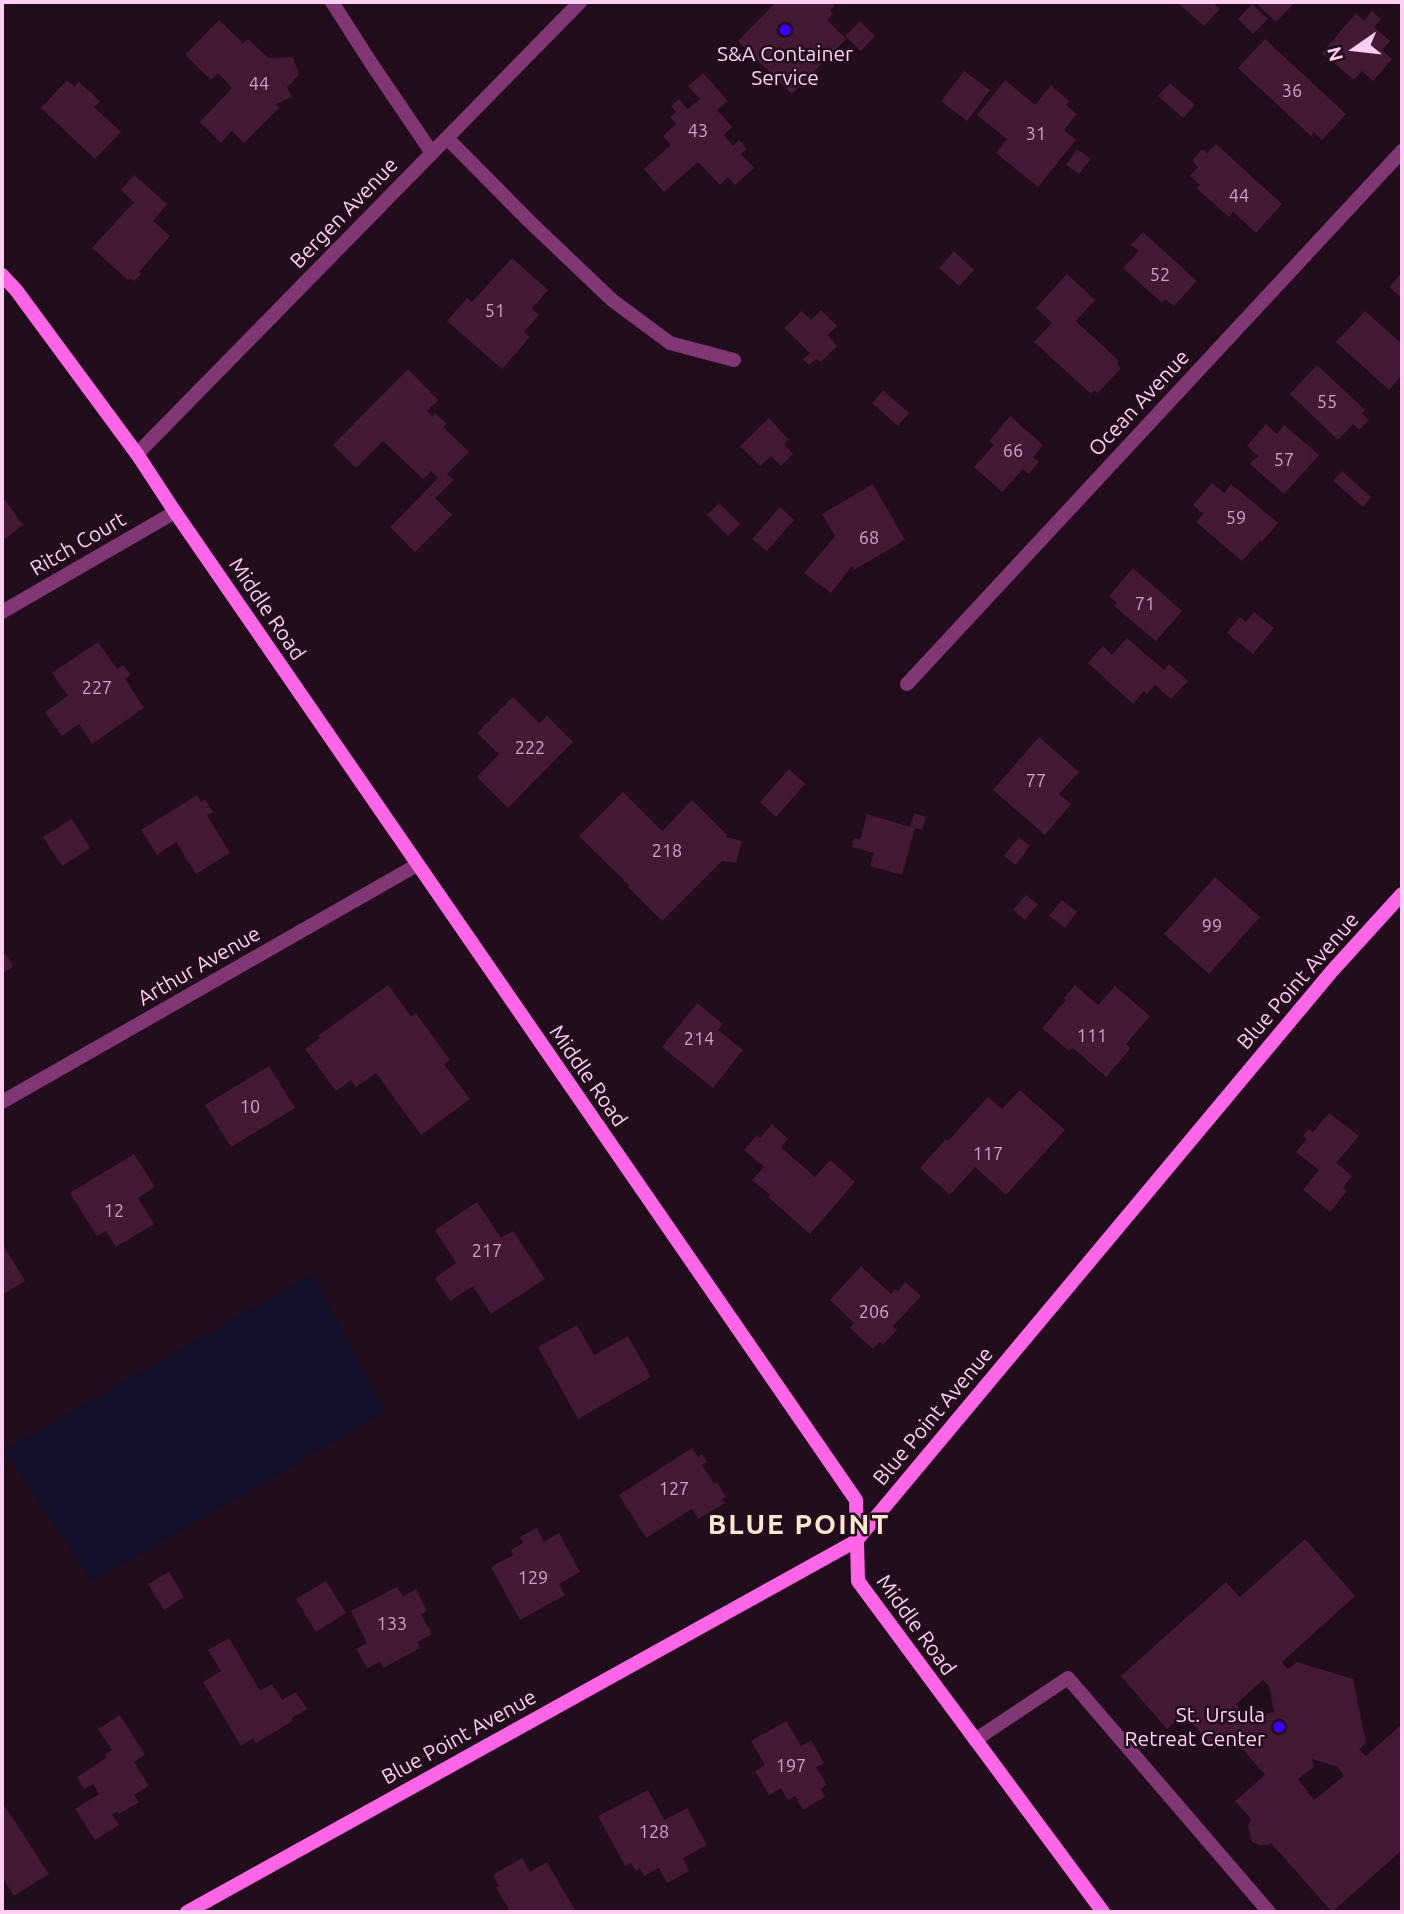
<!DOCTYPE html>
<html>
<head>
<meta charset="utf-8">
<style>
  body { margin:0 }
  #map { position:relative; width:1404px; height:1914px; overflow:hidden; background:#220d1c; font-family:Ubuntu,sans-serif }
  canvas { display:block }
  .frame { position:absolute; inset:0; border:4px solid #ffcef3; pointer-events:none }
  .north { position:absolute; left:1320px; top:14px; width:70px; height:70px; -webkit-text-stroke:5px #220d1c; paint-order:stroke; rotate:256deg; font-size:19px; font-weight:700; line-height:28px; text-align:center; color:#ffcef3 }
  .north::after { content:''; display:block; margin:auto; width:24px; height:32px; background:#ffcef3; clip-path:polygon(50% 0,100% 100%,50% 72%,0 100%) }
</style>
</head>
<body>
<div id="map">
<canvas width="1404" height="1914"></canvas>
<div class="frame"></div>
<div class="north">N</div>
</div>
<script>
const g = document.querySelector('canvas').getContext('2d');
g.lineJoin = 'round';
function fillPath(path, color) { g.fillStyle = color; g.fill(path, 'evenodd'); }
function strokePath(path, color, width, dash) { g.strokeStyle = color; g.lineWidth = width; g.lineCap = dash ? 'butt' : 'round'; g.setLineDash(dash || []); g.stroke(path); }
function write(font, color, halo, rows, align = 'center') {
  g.font = font + ' Ubuntu,sans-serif'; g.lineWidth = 5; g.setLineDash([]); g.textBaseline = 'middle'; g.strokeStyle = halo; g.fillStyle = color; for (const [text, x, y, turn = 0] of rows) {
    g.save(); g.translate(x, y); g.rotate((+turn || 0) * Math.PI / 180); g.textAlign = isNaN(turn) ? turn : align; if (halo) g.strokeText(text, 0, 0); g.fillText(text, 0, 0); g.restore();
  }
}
fillPath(new Path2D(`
  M 312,1274 L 385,1412 L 93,1581 L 4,1450 Z`), '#13102c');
fillPath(new Path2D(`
  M 776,2 L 831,2 L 835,5 L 830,10 L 833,14 L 827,20 L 846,39 L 792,94 L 738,41 Z
  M 1177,2 L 1218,2 L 1215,5 L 1220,9 L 1204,26 Z
  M 1255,2 L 1295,2 L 1276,22 Z
  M 1252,4 L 1268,19 L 1253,34 L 1238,19 Z
  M 1372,11 L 1381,19 L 1374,27 L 1390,41 L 1382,50 L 1392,59 L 1373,81 L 1362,71 L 1354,80 L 1322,53 L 1356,13 L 1364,21 Z
  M 219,20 L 243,43 L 248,39 L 268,58 L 293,57 L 299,75 L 287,87 L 292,97 L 276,104 L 279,108 L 244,143 L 232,131 L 221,143 L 200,122 L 232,88 L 218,73 L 211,80 L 185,55 Z
  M 860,21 L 875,36 L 861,51 L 845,36 Z
  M 1265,39 L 1346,114 L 1322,140 L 1314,132 L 1311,136 L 1238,68 Z
  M 964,71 L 990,90 L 967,121 L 941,101 Z
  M 703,73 L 728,101 L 717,110 L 732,127 L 724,135 L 733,146 L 739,140 L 747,149 L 741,154 L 754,168 L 735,185 L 728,177 L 720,185 L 698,162 L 664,192 L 644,169 L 671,145 L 663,136 L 676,124 L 670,117 L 676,112 L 671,106 L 679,99 L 688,109 L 700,99 L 688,86 Z
  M 67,80 L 74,87 L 79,82 L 100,101 L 94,107 L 121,132 L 95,159 L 41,108 Z
  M 1005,80 L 1035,105 L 1051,85 L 1069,101 L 1066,105 L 1077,114 L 1064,130 L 1076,140 L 1038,187 L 996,153 L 1007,139 L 977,115 Z
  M 1170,83 L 1195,105 L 1183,118 L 1158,96 Z
  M 1216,144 L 1282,204 L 1256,233 L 1233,212 L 1229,217 L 1196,188 L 1200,185 L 1190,176 L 1198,167 L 1192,161 L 1202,149 L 1207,153 Z
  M 1077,149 L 1091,159 L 1079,174 L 1066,165 Z
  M 134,175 L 167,204 L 153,221 L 170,236 L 139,272 L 141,274 L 134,281 L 130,278 L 128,280 L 92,248 L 134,202 L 121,190 Z
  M 1143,232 L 1197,281 L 1174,306 L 1165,299 L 1162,303 L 1123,268 L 1139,251 L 1131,245 Z
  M 954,251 L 974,270 L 959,286 L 939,268 Z
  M 512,258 L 548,290 L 532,308 L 539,315 L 524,332 L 530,337 L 502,369 L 447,321 L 467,298 L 472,302 Z
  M 1402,273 L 1402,298 L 1389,287 Z
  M 1067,274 L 1095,300 L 1076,321 L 1119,361 L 1117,364 L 1121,368 L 1098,393 L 1094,390 L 1091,394 L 1034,342 L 1052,323 L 1036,308 Z
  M 821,310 L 837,326 L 828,335 L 837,346 L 821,362 L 816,359 L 809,365 L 803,359 L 810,353 L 784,328 L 802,311 L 811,320 Z
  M 1365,311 L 1402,344 L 1402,375 L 1389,390 L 1336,342 Z
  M 1317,365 L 1365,410 L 1361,413 L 1369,420 L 1359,430 L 1353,424 L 1338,440 L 1290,394 Z
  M 408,369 L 438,400 L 427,411 L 432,416 L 435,413 L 447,424 L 443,427 L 469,452 L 447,474 L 454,480 L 435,498 L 452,515 L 415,552 L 390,527 L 438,478 L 431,471 L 423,479 L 383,441 L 356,468 L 333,445 Z
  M 883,390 L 909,413 L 898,426 L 872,403 Z
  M 1010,416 L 1043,445 L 1033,457 L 1039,462 L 1029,474 L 1023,469 L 1002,492 L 974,467 L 994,445 L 989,441 Z
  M 769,418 L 789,440 L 784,444 L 793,454 L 781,466 L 771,456 L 760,466 L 740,446 Z
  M 1266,424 L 1277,434 L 1284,425 L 1319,455 L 1284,494 L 1250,464 L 1258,456 L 1247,446 Z
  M 1342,471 L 1371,497 L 1363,507 L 1333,481 Z
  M 1212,483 L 1224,493 L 1231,484 L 1278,523 L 1262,542 L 1260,541 L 1242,561 L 1196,522 L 1203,514 L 1193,505 Z
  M 873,484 L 905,540 L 854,570 L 852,566 L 831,593 L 804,573 L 835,536 L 822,514 Z
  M 2,496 L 23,525 L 2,541 Z
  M 719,503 L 740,524 L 728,536 L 707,515 Z
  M 780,507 L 794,520 L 767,551 L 752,539 Z
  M 1133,568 L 1182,611 L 1156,641 L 1114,606 L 1117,603 L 1109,596 Z
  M 1254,612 L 1274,628 L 1253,654 L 1227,633 L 1240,617 L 1246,622 Z
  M 1127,638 L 1164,670 L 1169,664 L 1188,681 L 1171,699 L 1155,685 L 1147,694 L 1144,691 L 1133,704 L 1088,663 L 1103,646 L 1112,655 Z
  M 98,642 L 117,669 L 123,665 L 131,675 L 125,679 L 144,708 L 92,744 L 79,724 L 62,736 L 45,712 L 68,696 L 52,673 Z
  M 513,697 L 539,723 L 547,716 L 573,742 L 508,808 L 477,777 L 499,754 L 477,733 Z
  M 1039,737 L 1079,772 L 1059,794 L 1071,804 L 1045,835 L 993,790 Z
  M 789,769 L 805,784 L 776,817 L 760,802 Z
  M 623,792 L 662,831 L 692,800 L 727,835 L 726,837 L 742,841 L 736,863 L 722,861 L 662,921 L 628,887 L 629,885 L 579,836 Z
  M 197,795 L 201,802 L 205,799 L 213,812 L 207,815 L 230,853 L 196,874 L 176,842 L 157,855 L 141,830 Z
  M 914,813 L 926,817 L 922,830 L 915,828 L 902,875 L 870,866 L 874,853 L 852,847 L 854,838 L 860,840 L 867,814 L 910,827 Z
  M 72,819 L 90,848 L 62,866 L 43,837 Z
  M 1019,837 L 1030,846 L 1016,865 L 1004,856 Z
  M 1215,877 L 1260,917 L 1209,974 L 1164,934 Z
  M 1026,895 L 1038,904 L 1025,920 L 1013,910 Z
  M 1062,900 L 1077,912 L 1065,928 L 1049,916 Z
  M 2,954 L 6,954 L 13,967 L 2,973 Z
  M 388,985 L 411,1016 L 416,1013 L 450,1060 L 444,1064 L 470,1099 L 421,1135 L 376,1073 L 356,1087 L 351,1080 L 336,1091 L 305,1049 L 320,1038 L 318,1036 Z
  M 1075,985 L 1098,1005 L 1115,986 L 1150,1016 L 1126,1044 L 1131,1048 L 1106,1077 L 1073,1048 L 1069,1051 L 1042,1028 L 1066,1000 L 1064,998 Z
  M 697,1003 L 723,1024 L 718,1030 L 743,1050 L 713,1088 L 662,1047 Z
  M 269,1066 L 295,1108 L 231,1147 L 205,1105 Z
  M 1020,1090 L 1065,1130 L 1006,1195 L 975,1167 L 950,1195 L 920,1168 L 946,1139 L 948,1141 L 988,1097 L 1002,1109 Z
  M 1329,1113 L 1359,1136 L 1336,1163 L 1352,1176 L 1343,1188 L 1347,1191 L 1330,1212 L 1303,1190 L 1319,1170 L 1296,1152 L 1307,1139 L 1303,1136 L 1309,1129 L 1313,1132 Z
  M 772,1124 L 788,1139 L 781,1147 L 815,1177 L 830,1160 L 855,1182 L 810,1234 L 768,1197 L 770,1195 L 752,1180 L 764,1167 L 744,1150 L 757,1135 L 760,1138 Z
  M 134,1154 L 155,1187 L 138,1198 L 154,1224 L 116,1247 L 106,1231 L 97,1236 L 70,1193 Z
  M 477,1202 L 501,1238 L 513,1231 L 545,1279 L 491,1314 L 473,1286 L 450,1301 L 435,1278 L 456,1263 L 435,1230 Z
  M 2,1243 L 25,1281 L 2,1295 Z
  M 861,1266 L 891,1294 L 895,1289 L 898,1291 L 905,1282 L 921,1296 L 893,1326 L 897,1330 L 883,1345 L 880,1342 L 873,1349 L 850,1328 L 854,1323 L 830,1300 Z
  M 577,1325 L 594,1355 L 628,1336 L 651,1377 L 578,1419 L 538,1347 Z
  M 692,1448 L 698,1457 L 702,1454 L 707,1462 L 702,1465 L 714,1484 L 717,1482 L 726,1497 L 722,1499 L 725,1503 L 698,1519 L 692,1509 L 646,1538 L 619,1495 Z
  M 537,1528 L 544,1542 L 559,1533 L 580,1572 L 559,1584 L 565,1595 L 520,1620 L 491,1567 L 513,1555 L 511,1550 L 523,1543 L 520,1537 Z
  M 1305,1539 L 1355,1596 L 1282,1662 L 1288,1669 L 1297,1662 L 1353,1679 L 1366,1743 L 1359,1749 L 1366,1756 L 1402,1724 L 1402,1850 L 1332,1912 L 1271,1843 L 1268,1845 L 1259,1845 L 1252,1842 L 1248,1826 L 1251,1819 L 1235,1801 L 1265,1775 L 1230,1735 L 1215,1749 L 1184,1714 L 1167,1729 L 1121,1676 L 1226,1582 L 1240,1597 ZM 1263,1680 L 1269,1686 L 1274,1712 L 1263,1714 L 1253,1723 L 1236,1704 ZM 1312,1759 L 1338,1767 L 1344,1776 L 1314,1800 L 1298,1779 L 1314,1767 Z
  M 169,1572 L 184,1597 L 164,1610 L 148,1584 Z
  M 326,1581 L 346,1613 L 316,1632 L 296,1599 Z
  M 397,1587 L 403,1596 L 416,1589 L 427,1611 L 421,1614 L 432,1634 L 417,1642 L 420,1648 L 383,1668 L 380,1662 L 367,1668 L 356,1649 L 367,1643 L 351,1611 Z
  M 229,1638 L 260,1691 L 272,1684 L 282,1700 L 296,1692 L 307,1709 L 291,1718 L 293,1721 L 256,1743 L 253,1738 L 241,1746 L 203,1682 L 221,1671 L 208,1650 Z
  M 120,1715 L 145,1755 L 134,1762 L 149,1786 L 134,1795 L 139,1802 L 119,1814 L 117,1812 L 112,1814 L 119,1825 L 95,1840 L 75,1809 L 99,1794 L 93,1784 L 84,1789 L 77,1777 L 106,1758 L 105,1754 L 112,1750 L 98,1729 Z
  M 786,1721 L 801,1746 L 811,1740 L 824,1763 L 816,1767 L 827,1785 L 821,1789 L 825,1797 L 803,1810 L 795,1796 L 788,1800 L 781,1788 L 769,1795 L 755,1771 L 765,1765 L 751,1741 Z
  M 648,1790 L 664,1820 L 687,1808 L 707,1845 L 683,1858 L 689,1871 L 667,1883 L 659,1868 L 644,1876 L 640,1869 L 636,1871 L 631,1863 L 625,1866 L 598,1816 Z
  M 4,1805 L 49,1874 L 14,1896 L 2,1877 L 2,1807 Z
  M 522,1858 L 530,1872 L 547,1862 L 576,1912 L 510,1912 L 496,1887 L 499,1886 L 493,1875 Z`), '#431935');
strokePath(new Path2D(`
  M 332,2 L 371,63 L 432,153
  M 447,138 L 529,221 L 612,300 L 670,343 L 734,360
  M 975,1740 L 1068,1678 L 1269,1912`), '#823775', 14);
strokePath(new Path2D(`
  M 137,454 L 580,2
  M 2,612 L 175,512
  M 907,684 L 1402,151
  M 2,1102 L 417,865`), '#823775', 14);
strokePath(new Path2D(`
  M 2,275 L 16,290 L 137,454 L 175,512 L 856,1500 L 858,1581 L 1103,1912
  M 187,1912 L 856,1541 L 1332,971 L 1402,894`), '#ff65e7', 14);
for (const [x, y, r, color] of [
  [785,30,7,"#3a00f9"],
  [1279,1727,7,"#3a00f9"]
]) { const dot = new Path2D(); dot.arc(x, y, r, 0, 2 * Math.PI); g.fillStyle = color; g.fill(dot); strokePath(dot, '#220d1c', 2.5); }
write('18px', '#d0a1c4', null, [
  ["44",259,84],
  ["36",1292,91],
  ["43",698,131],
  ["31",1036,134],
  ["44",1239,196],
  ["52",1160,275],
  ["51",495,311],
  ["55",1327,402],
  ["66",1013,451],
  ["57",1284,460],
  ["59",1236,518],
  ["68",869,538],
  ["71",1145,604],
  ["227",97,688],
  ["222",530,748],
  ["77",1036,781],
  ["218",667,851],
  ["99",1212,926],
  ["111",1092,1036],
  ["214",699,1039],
  ["10",250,1107],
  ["117",988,1154],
  ["12",114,1211],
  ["217",487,1251],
  ["206",874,1312],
  ["127",674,1489],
  ["129",533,1578],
  ["133",392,1624],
  ["197",791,1766],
  ["128",654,1832]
]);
write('21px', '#ffcef3', '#220d1c', [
  ["S&A Container",785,54],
  ["Service",785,78],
  ["St. Ursula",1265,1715,"right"],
  ["Retreat Center",1265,1739,"right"]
]);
write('21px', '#ffcef3', '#220d1c', [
  ["Bergen Avenue",344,213,-46],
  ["Ocean Avenue",1139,403,-47],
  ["Ritch Court",78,544,-30],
  ["Middle Road",267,609,56],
  ["Arthur Avenue",199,966,-30],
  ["Blue Point Avenue",1298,981,-49],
  ["Middle Road",588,1076,55],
  ["Blue Point Avenue",933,1416,-50],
  ["Middle Road",916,1625,54],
  ["Blue Point Avenue",459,1737,-29]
]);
g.letterSpacing = '2px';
write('bold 28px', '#ffe7d0', '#220d1c', [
  ["BLUE POINT",799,1525]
]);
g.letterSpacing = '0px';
</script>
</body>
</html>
